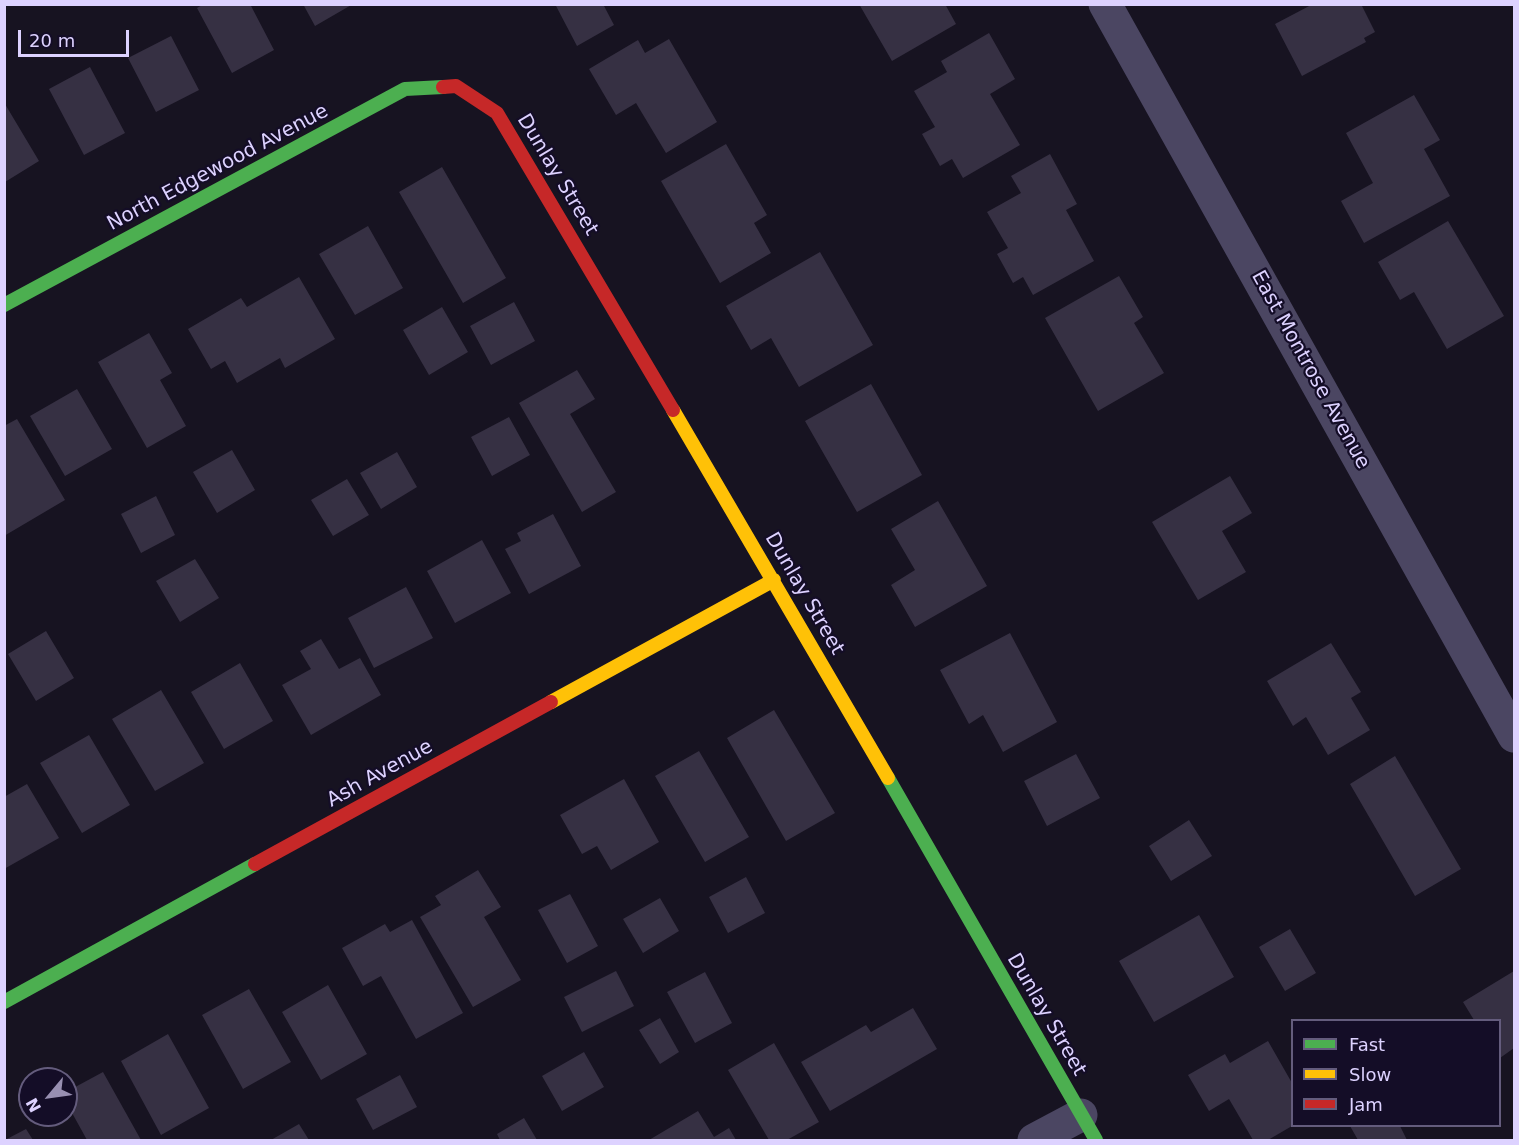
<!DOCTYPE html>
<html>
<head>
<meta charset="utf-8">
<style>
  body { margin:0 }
  #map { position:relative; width:1519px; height:1145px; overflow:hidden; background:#171321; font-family:"DejaVu Sans",sans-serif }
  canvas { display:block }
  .frame { position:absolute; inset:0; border:6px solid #ddd2ff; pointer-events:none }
  .legend { position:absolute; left:1291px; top:1019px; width:210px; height:108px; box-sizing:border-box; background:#140d27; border:2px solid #645c7d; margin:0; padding:8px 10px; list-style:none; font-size:18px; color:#ddd2ff }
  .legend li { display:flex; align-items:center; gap:12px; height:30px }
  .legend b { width:30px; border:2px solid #645c7d }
  .north { position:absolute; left:18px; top:1067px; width:60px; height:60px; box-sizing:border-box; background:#140d27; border:2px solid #645c7d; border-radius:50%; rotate:241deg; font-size:16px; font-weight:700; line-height:24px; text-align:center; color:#ddd2ff }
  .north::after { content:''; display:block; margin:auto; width:21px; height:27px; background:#988fb1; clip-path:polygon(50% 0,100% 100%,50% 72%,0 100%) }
  .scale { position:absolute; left:18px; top:30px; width:111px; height:27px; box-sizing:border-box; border:3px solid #ddd2ff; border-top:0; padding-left:8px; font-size:18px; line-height:21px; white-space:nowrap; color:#ddd2ff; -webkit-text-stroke:4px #140d27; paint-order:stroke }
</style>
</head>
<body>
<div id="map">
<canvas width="1519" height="1145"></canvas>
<div class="frame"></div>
<ul class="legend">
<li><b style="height:8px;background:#4caf50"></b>Fast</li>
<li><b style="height:8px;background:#ffc107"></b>Slow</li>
<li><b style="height:8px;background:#c62828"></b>Jam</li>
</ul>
<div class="north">N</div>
<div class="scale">20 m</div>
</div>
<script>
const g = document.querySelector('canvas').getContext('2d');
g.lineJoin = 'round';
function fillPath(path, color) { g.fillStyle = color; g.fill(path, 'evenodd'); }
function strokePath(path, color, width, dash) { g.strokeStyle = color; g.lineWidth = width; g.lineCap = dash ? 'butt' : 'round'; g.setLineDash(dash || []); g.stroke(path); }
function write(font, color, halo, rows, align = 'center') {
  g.font = font + ' "DejaVu Sans",sans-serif'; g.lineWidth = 4.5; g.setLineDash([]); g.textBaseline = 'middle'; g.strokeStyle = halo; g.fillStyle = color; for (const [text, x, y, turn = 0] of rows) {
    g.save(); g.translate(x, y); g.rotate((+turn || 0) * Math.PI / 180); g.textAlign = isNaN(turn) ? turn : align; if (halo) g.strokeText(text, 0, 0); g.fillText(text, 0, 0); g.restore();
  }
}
fillPath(new Path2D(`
  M 204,4 L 250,4 L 274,50 L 232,73 L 197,8 Z
  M 303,4 L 353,4 L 315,26 Z
  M 555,4 L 603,4 L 614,25 L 577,46 Z
  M 859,4 L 945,4 L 956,24 L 892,61 Z
  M 1313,4 L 1361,4 L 1375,32 L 1364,38 L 1366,42 L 1302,76 L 1275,24 Z
  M 989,33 L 1015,79 L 990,94 L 1020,145 L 963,178 L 952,159 L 940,166 L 922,134 L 935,127 L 914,91 L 947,72 L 941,61 Z
  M 171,36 L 199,90 L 156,112 L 128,58 Z
  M 669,39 L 717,122 L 666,153 L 636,103 L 616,115 L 589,69 L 638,40 L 645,53 Z
  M 90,67 L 125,133 L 84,155 L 49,89 Z
  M 1414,95 L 1440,140 L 1424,149 L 1450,196 L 1364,243 L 1341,201 L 1373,183 L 1346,133 Z
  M 5,104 L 39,161 L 5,182 Z
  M 726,144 L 767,215 L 754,223 L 771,253 L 720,283 L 661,181 Z
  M 1050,154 L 1077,204 L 1066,210 L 1094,261 L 1033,295 L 1023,277 L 1013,283 L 997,254 L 1008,248 L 987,212 L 1021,193 L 1011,176 Z
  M 442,167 L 506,278 L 463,303 L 399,192 Z
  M 1448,221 L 1504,316 L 1447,349 L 1414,292 L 1400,300 L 1378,262 Z
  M 368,226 L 403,288 L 355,315 L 319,254 Z
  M 820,252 L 873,345 L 799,387 L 771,338 L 751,350 L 726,306 Z
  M 1119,276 L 1143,317 L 1134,323 L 1164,373 L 1098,411 L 1045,318 Z
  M 299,277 L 335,339 L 285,368 L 280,358 L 237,383 L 225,361 L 211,369 L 188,329 L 241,298 L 247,307 Z
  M 514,302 L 535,341 L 491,365 L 470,326 Z
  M 442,307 L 468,352 L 429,375 L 403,330 Z
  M 149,333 L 172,373 L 160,380 L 186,426 L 147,448 L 98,362 Z
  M 577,370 L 595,399 L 570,414 L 616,492 L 582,512 L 519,403 Z
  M 871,384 L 922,475 L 857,512 L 805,421 Z
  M 77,389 L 112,449 L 65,476 L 30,416 Z
  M 509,417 L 530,455 L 492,476 L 471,437 Z
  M 17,419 L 65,500 L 4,536 L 4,426 Z
  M 232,450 L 255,490 L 217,513 L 193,472 Z
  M 397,452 L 417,487 L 381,509 L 360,473 Z
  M 1230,476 L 1252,513 L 1222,531 L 1246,572 L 1198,600 L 1152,522 Z
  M 347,479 L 369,515 L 333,536 L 311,500 Z
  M 156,496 L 175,535 L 141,553 L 121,514 Z
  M 938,501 L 987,586 L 915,627 L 891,585 L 915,570 L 891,529 Z
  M 553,514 L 581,566 L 529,594 L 505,549 L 521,541 L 517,533 Z
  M 482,540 L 511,593 L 455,623 L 427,571 Z
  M 195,559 L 219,598 L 180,622 L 156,581 Z
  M 406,587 L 433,638 L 374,668 L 348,618 Z
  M 46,631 L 74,678 L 36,701 L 8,654 Z
  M 1010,633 L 1057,722 L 1003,752 L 983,715 L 969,724 L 940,670 Z
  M 321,639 L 339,669 L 360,658 L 381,695 L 311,735 L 282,685 L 311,669 L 300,651 Z
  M 1331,643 L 1361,692 L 1351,698 L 1370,730 L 1328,755 L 1306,717 L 1293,726 L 1267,681 Z
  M 240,663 L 273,721 L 224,749 L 191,692 Z
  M 161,690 L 204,763 L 155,791 L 112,719 Z
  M 774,710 L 835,813 L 786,841 L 727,738 Z
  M 89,735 L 130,805 L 82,833 L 40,763 Z
  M 699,751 L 749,837 L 705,862 L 655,776 Z
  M 1076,754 L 1100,798 L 1047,826 L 1024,781 Z
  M 1395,756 L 1461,869 L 1415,896 L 1350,784 Z
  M 624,779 L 659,842 L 611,870 L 597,846 L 582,854 L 560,815 Z
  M 27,784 L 59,838 L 4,869 L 4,797 Z
  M 1189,820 L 1212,856 L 1171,881 L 1149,846 Z
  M 478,870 L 501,907 L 484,917 L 521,980 L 473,1007 L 420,917 L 441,905 L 435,896 Z
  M 746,877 L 765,913 L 728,933 L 709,897 Z
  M 570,894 L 598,946 L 567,963 L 538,910 Z
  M 660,898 L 679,931 L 643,953 L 623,919 Z
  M 1199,915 L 1234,977 L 1154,1022 L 1119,961 Z
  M 412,920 L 463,1013 L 416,1039 L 381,976 L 363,986 L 342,948 L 385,924 L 390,932 Z
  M 1290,929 L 1316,973 L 1285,991 L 1259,947 Z
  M 616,971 L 634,1006 L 582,1032 L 564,997 Z
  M 1514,971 L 1514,1048 L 1500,1058 L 1500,1020 L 1474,1020 L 1463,1002 Z
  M 705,972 L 732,1023 L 695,1043 L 667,992 Z
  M 328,985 L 367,1054 L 321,1080 L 282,1012 Z
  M 249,989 L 291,1062 L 243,1089 L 202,1015 Z
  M 913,1008 L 937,1049 L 830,1111 L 801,1062 L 866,1025 L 871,1032 Z
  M 660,1018 L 679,1052 L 660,1064 L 639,1030 Z
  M 168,1034 L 209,1108 L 161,1135 L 121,1061 Z
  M 1268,1041 L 1292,1083 L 1292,1126 L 1268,1140 L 1253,1140 L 1229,1099 L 1209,1111 L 1188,1075 L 1225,1054 L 1230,1063 Z
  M 774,1043 L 819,1122 L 787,1140 L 769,1140 L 728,1070 Z
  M 584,1052 L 604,1087 L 562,1111 L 542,1076 Z
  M 103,1072 L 141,1140 L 87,1140 L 66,1102 L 66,1092 Z
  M 400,1075 L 417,1107 L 373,1130 L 356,1099 Z
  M 698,1111 L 714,1137 L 729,1128 L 736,1140 L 649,1140 Z
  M 524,1118 L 537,1140 L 500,1140 L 497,1134 Z
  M 299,1124 L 309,1140 L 271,1140 Z
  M 1350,1126 L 1400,1126 L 1407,1140 L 1358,1140 Z
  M 26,1129 L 33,1140 L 5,1140 Z`), '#363043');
strokePath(new Path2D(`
  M 1105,4 L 1514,736
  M 1034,1140 L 1081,1115`), '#4b4662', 33);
strokePath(new Path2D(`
  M 4,305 L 405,89 L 443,87
  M 888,778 L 1096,1140
  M 4,1002 L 255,864`), '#4caf50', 14);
strokePath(new Path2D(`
  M 673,410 L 888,778
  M 551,702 L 774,580`), '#ffc107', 14);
strokePath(new Path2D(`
  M 443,87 L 456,86 L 497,113 L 673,410
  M 255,864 L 551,702`), '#c62828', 14);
write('20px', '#ddd2ff', '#140d27', [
  ["North Edgewood Avenue",218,168,-28],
  ["Dunlay Street",557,175,59],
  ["East Montrose Avenue",1310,370,61],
  ["Dunlay Street",804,594,60],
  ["Ash Avenue",380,774,-29],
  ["Dunlay Street",1046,1015,60]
]);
</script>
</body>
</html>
